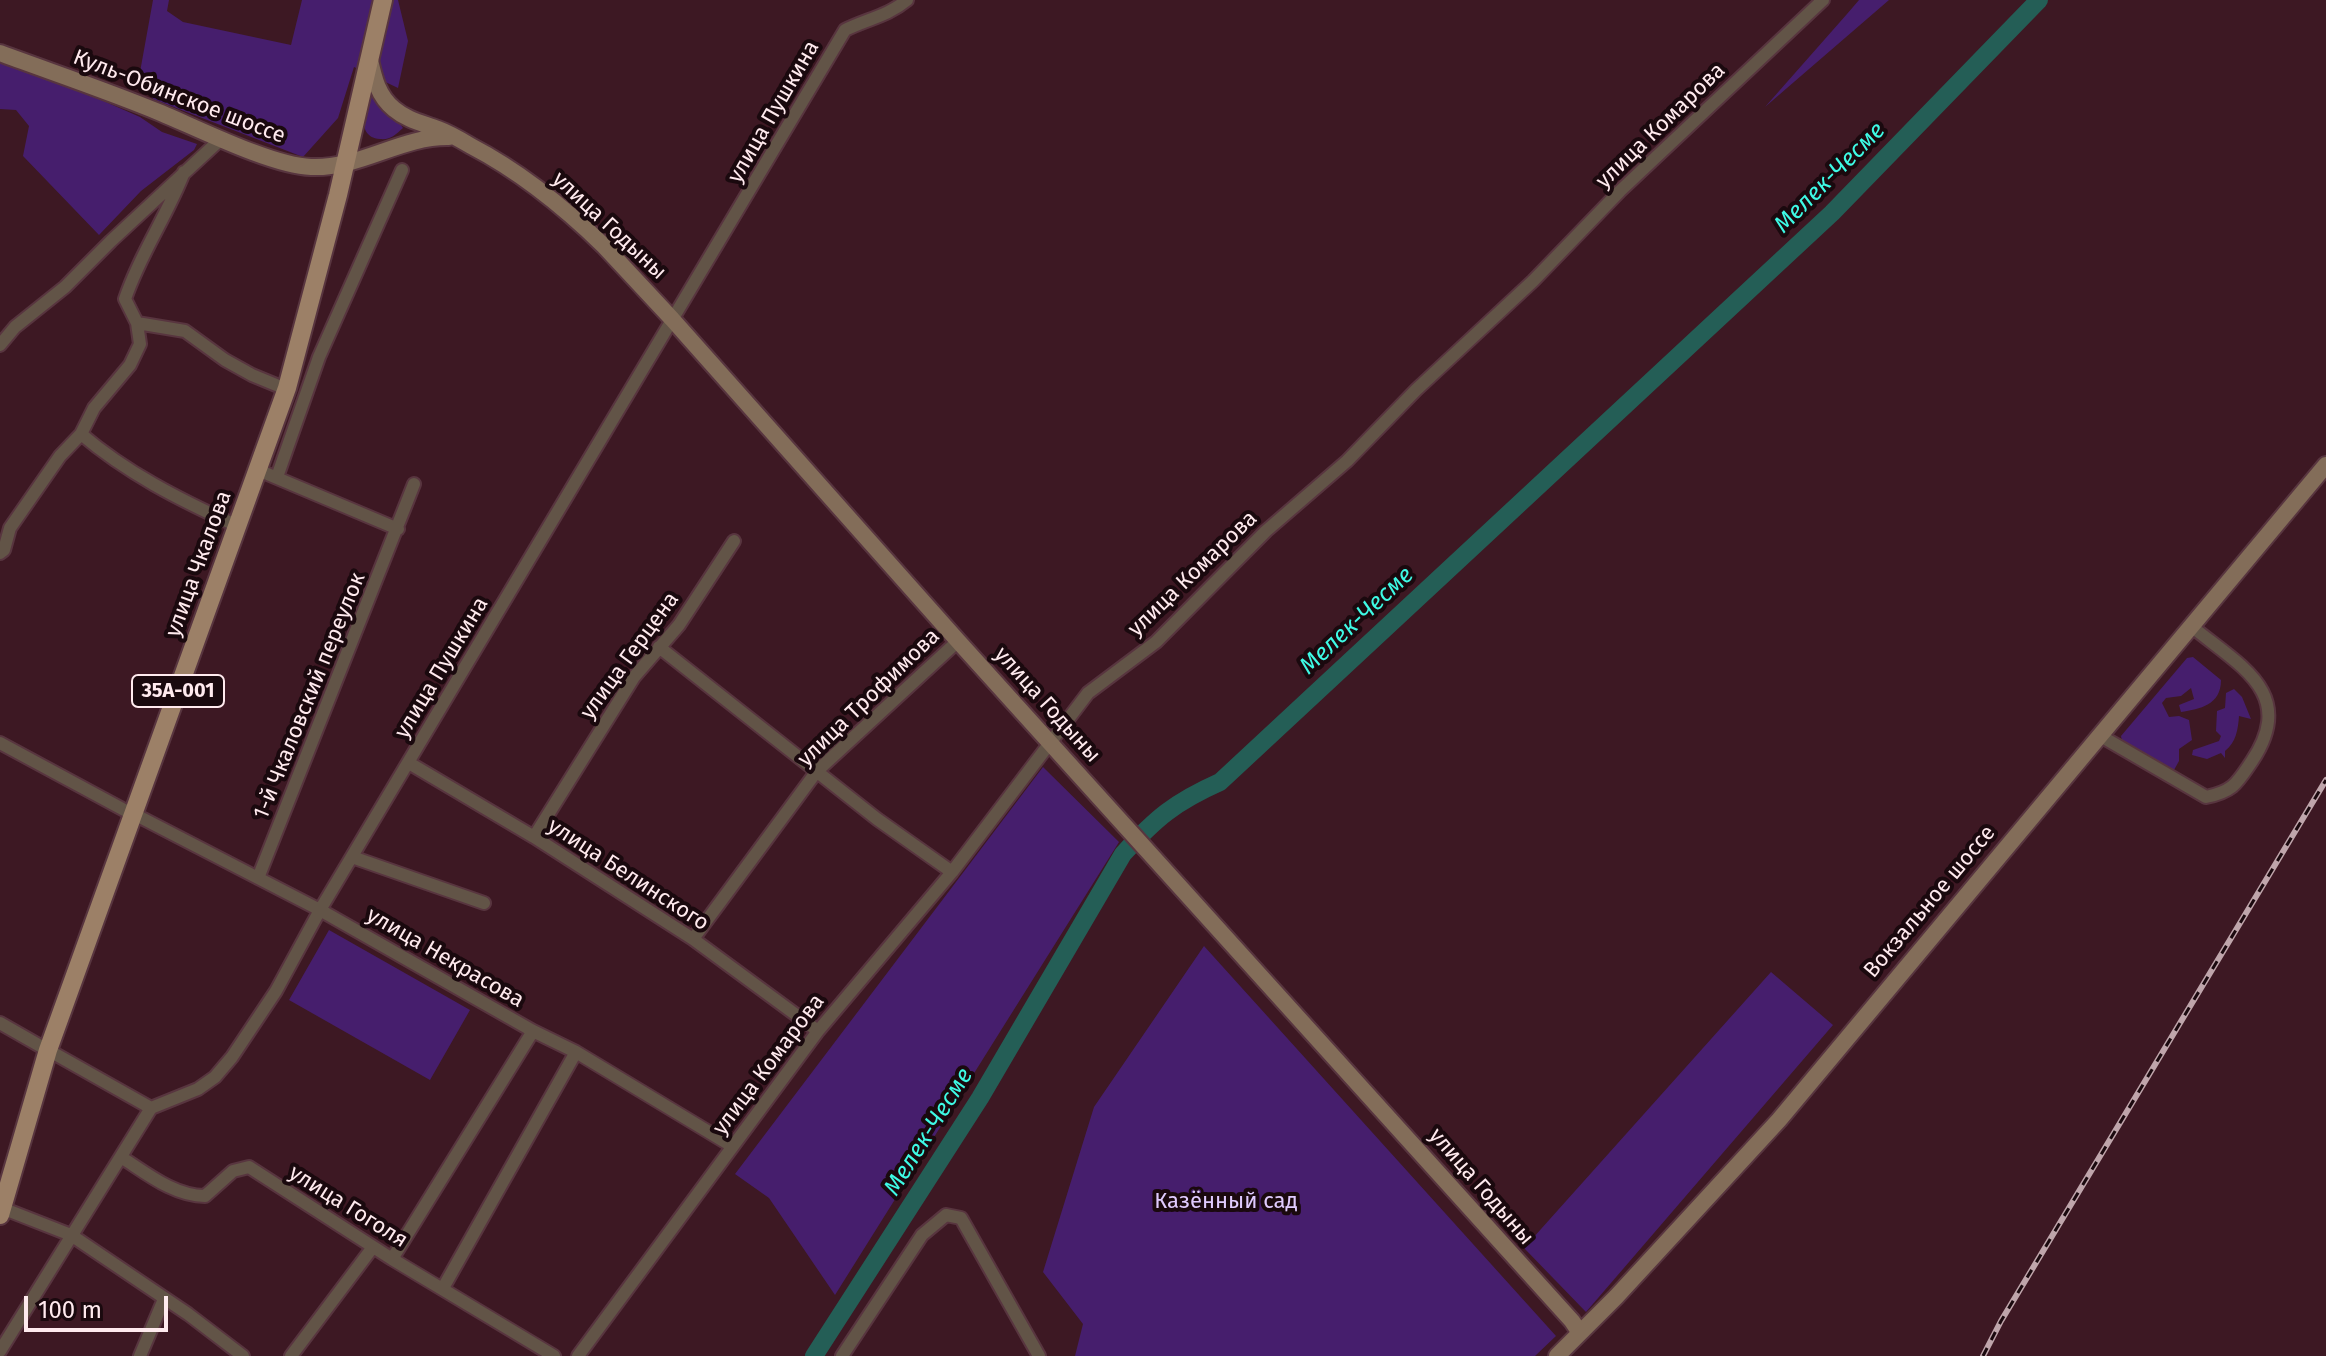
<!DOCTYPE html>
<html>
<head>
<meta charset="utf-8">
<style>
  body { margin:0 }
  #map { position:relative; width:2326px; height:1356px; overflow:hidden; background:#3d1823; font-family:"Fira Sans",sans-serif }
  canvas { display:block }
  .scale { position:absolute; left:24px; top:1296px; width:144px; height:36px; box-sizing:border-box; border:4px solid #ffeaee; border-top:0; padding-left:10px; font-size:24px; line-height:28px; white-space:nowrap; color:#ffeaee; -webkit-text-stroke:6px #1a090e; paint-order:stroke }
</style>
</head>
<body>
<div id="map">
<canvas width="2326" height="1356"></canvas>
<div class="scale">100 m</div>
</div>
<script>
const g = document.querySelector('canvas').getContext('2d');
g.lineJoin = 'round';
function fillPath(path, color) { g.fillStyle = color; g.fill(path, 'evenodd'); }
function strokePath(path, color, width, dash) { g.strokeStyle = color; g.lineWidth = width; g.lineCap = dash ? 'butt' : 'round'; g.setLineDash(dash || []); g.stroke(path); }
function write(font, color, halo, rows, align = 'center') {
  g.font = font + ' "Fira Sans",sans-serif'; g.lineWidth = 8; g.setLineDash([]); g.textBaseline = 'middle'; g.strokeStyle = halo; g.fillStyle = color; for (const [text, x, y, turn = 0] of rows) {
    g.save(); g.translate(x, y); g.rotate((+turn || 0) * Math.PI / 180); g.textAlign = isNaN(turn) ? turn : align; if (halo) g.strokeText(text, 0, 0); g.fillText(text, 0, 0); g.restore();
  }
}
fillPath(new Path2D(`
  M 153,0 L 169,0 L 167,11 L 183,22 L 291,45 L 302,0 L 398,0 L 408,41 L 398,88 L 354,67 L 338,118 L 303,157 L 153,99 L 140,72 Z
  M 1859,0 L 1889,0 L 1765,107 L 1847,14 Z
  M 0,62 L 99,99 L 140,117 L 162,132 L 197,144 L 194,150 L 141,191 L 99,235 L 23,156 L 29,126 L 16,110 L 0,109 Z
  M 370,82 L 403,128 C 395,135 391,140 380,139 C 352,137 367,98 370,82 Z
  M 2193,657 L 2221,680 C 2221,705 2200,709 2181,712 L 2179,705 L 2194,699 L 2191,688 L 2181,696 L 2166,698 L 2162,703 L 2169,717 L 2179,716 L 2189,720 L 2192,740 L 2179,749 L 2179,761 L 2174,770 L 2122,741 L 2121,736 L 2187,658 Z
  M 2234,689 L 2242,697 L 2251,719 L 2239,716 C 2238,730 2236,742 2225,751 L 2225,758 L 2221,753 L 2207,759 L 2192,755 L 2193,750 L 2219,741 L 2221,736 L 2216,731 L 2217,711 L 2225,708 L 2226,693 Z
  M 1043,767 L 1119,842 L 835,1295 L 769,1198 L 735,1174 Z
  M 329,930 L 470,1010 L 430,1080 L 289,1000 Z
  M 1204,946 L 1556,1336 L 1535,1356 L 1075,1356 L 1083,1324 L 1043,1272 L 1094,1107 Z
  M 1771,972 L 1833,1025 L 1586,1312 L 1524,1248 Z`), '#461e6d');
strokePath(new Path2D(`
  M 814,1356 L 980,1098 L 1123,854 C 1156,818 1175,802 1220,782 L 1832,213 L 2039,0`), '#245e56', 18);
const minor = new Path2D(`
  M 137,323 L 185,331 L 225,360 L 252,375 L 281,387
  M 0,345 L 15,327 L 65,287 L 111,241 L 222,138
  M 81,434 C 127,473 178,499 233,524
  M 258,470 L 398,529
  M 277,477 L 319,357 L 402,170
  M 0,553 L 4,550 L 10,528 L 60,456 L 81,434 L 94,408 L 130,365 L 140,344 L 137,323 L 125,299 C 140,254 167,216 184,172
  M 659,647 L 877,819 L 952,872
  M 2099,735 L 2206,797 C 2234,791 2237,783 2252,761 C 2298,692 2238,665 2190,625
  M 0,743 L 128,812
  M 409,763 L 534,837 L 693,939 L 818,1031
  M 134,814 L 320,910 L 533,1031 L 576,1052 L 732,1146
  M 534,837 L 634,677 L 679,625 L 734,541
  M 352,857 L 484,903
  M 258,878 L 414,484
  M 693,939 L 817,771 L 958,641
  M 0,1023 L 42,1047
  M 48,1050 L 151,1108
  M 121,1157 C 146,1173 174,1196 205,1196 L 233,1171 L 249,1167 L 392,1259 L 554,1356
  M 2,1208 L 71,1235 L 188,1314 L 243,1356
  M 392,1259 L 533,1031
  M 443,1288 L 576,1052
  M 0,1351 L 151,1108 L 198,1089 L 215,1077 L 232,1057 L 276,991 L 320,910 L 845,30 C 867,19 888,16 907,0
  M 140,1356 L 164,1299
  M 291,1356 L 373,1247
  M 578,1356 L 818,1031 L 952,872 L 1088,693 L 1156,642 L 1266,531 L 1347,461 L 1416,390 L 1533,281 L 1620,191 L 1823,0
  M 842,1356 L 922,1235 L 946,1215 L 961,1218 L 1039,1356`);
const secondary = new Path2D(`
  M 0,53 C 54,73 108,91 161,113 C 199,129 273,166 311,167 C 360,169 401,136 449,137
  M 370,60 C 374,78 378,96 394,109 C 407,120 422,123 438,129 C 449,133 461,140 471,146 C 521,172 564,207 604,246 L 672,319 L 958,641 L 1572,1321 L 1580,1333
  M 1557,1356 L 1616,1297 L 1779,1120 L 2326,465`);
const primary = new Path2D(`
  M 0,1215 L 48,1050 L 287,388 L 338,195 L 383,0`);
strokePath(minor, '#58353f', 16);
strokePath(secondary, '#58353f', 20);
strokePath(primary, '#58353f', 22);
strokePath(minor, '#625447', 12);
strokePath(secondary, '#836d59', 16);
strokePath(primary, '#9c8067', 18);
const rail = new Path2D(`
  M 1983,1356 L 2001,1321 L 2326,780`);
strokePath(rail, '#bfa5ab', 6);
strokePath(rail, '#1a090e', 3, [9]);
for (const [x, y, w] of [
  [178,691,92]
]) { const box = new Path2D(); box.roundRect(x - w / 2, y - 16, w, 32, 6); g.fillStyle = '#1a090e'; g.fill(box); strokePath(box, '#ffeaee', 2); }
write('bold 20px', '#ffeaee', null, [
  ["35А-001",178,691]
]);
write('22px', '#ffeaee', '#1a090e', [
  ["Куль-Обинское шоссе",179,97,21],
  ["улица Пушкина",774,112,-60],
  ["улица Комарова",1661,126,-44],
  ["улица Годыны",609,226,43],
  ["улица Чкалова",199,564,-70],
  ["улица Комарова",1193,574,-44],
  ["улица Герцена",630,656,-54],
  ["улица Пушкина",442,668,-59],
  ["1-й Чкаловский переулок",310,696,-68],
  ["улица Трофимова",869,698,-44],
  ["улица Годыны",1047,705,48],
  ["улица Белинского",628,875,33],
  ["Вокзальное шоссе",1930,902,-50],
  ["улица Некрасова",445,958,30],
  ["улица Комарова",769,1065,-53],
  ["улица Годыны",1481,1187,49],
  ["улица Гоголя",348,1207,32]
]);
write('22px', '#e0cbfe', '#1a090e', [
  ["Казённый сад",1226,1202]
]);
write('italic 24px', '#3efae5', '#1a090e', [
  ["Мелек-Чесме",1830,178,-45],
  ["Мелек-Чесме",1357,621,-43],
  ["Мелек-Чесме",929,1132,-58]
]);
</script>
</body>
</html>
